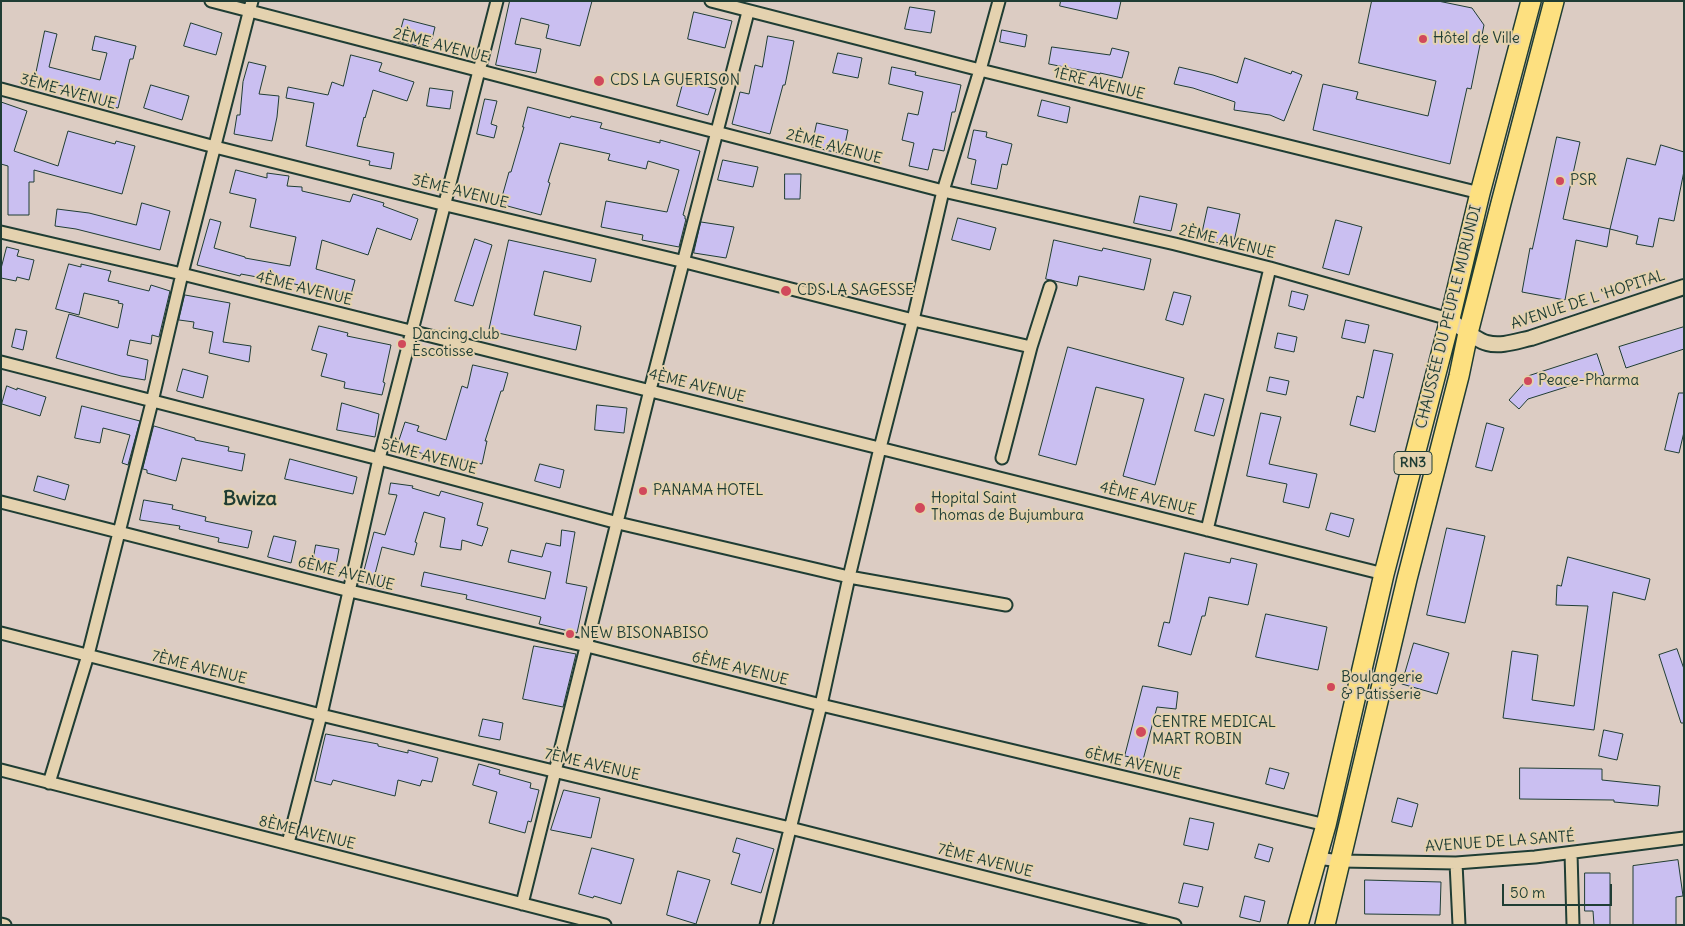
<!DOCTYPE html>
<html>
<head>
<meta charset="utf-8">
<style>
  body { margin:0 }
  #map { position:relative; width:1685px; height:926px; overflow:hidden; background:#dcccc3; font-family:Delius,sans-serif }
  canvas { display:block }
  .frame { position:absolute; inset:0; border:2px solid #1f3d34; pointer-events:none }
  .scale { position:absolute; left:1502px; top:884px; width:110px; height:22px; box-sizing:border-box; border:2px solid #1f3d34; border-top:0; padding-left:6px; font-size:15px; line-height:18px; white-space:nowrap; color:#1f3d34; -webkit-text-stroke:4px #e4d2af; paint-order:stroke }
</style>
</head>
<body>
<div id="map">
<canvas width="1685" height="926"></canvas>
<div class="frame"></div>
<div class="scale">50 m</div>
</div>
<script>
const g = document.querySelector('canvas').getContext('2d');
g.lineJoin = 'round';
function fillPath(path, color) { g.fillStyle = color; g.fill(path, 'evenodd'); }
function strokePath(path, color, width, dash) { g.strokeStyle = color; g.lineWidth = width; g.lineCap = dash ? 'butt' : 'round'; g.setLineDash(dash || []); g.stroke(path); }
function write(font, color, halo, rows, align = 'center') {
  g.font = font + ' Delius,sans-serif'; g.lineWidth = 4; g.setLineDash([]); g.textBaseline = 'middle'; g.strokeStyle = halo; g.fillStyle = color; for (const [text, x, y, turn = 0] of rows) {
    g.save(); g.translate(x, y); g.rotate((+turn || 0) * Math.PI / 180); g.textAlign = isNaN(turn) ? turn : align; if (halo) g.strokeText(text, 0, 0); g.fillText(text, 0, 0); g.restore();
  }
}
const building = new Path2D(`
  M 510,1 L 592,1 L 580,46 L 546,38 L 549,25 L 521,18 L 515,44 L 541,49 L 536,73 L 496,65 Z
  M 1061,1 L 1121,1 L 1117,19 L 1060,6 Z
  M 1372,1 L 1438,1 L 1472,8 L 1484,25 L 1471,89 L 1467,88 L 1450,164 L 1313,130 L 1323,84 L 1358,92 L 1356,99 L 1428,116 L 1436,81 L 1359,63 Z
  M 910,7 L 935,11 L 931,33 L 905,29 Z
  M 694,12 L 732,21 L 725,48 L 688,39 Z
  M 404,19 L 435,27 L 432,39 L 428,38 L 425,48 L 398,41 Z
  M 191,23 L 222,33 L 216,55 L 184,46 Z
  M 1002,30 L 1027,35 L 1025,47 L 1000,42 Z
  M 45,31 L 57,34 L 49,67 L 100,80 L 107,53 L 92,50 L 95,36 L 136,46 L 133,59 L 130,59 L 118,108 L 95,103 L 97,95 L 35,79 Z
  M 768,36 L 794,41 L 785,85 L 783,85 L 770,134 L 732,124 L 740,92 L 749,94 L 755,65 L 762,67 Z
  M 1052,47 L 1110,55 L 1112,48 L 1129,52 L 1122,78 L 1100,73 L 1100,74 L 1049,64 Z
  M 838,53 L 862,58 L 858,78 L 833,73 Z
  M 351,55 L 382,63 L 379,71 L 414,82 L 407,101 L 373,90 L 365,118 L 364,117 L 357,146 L 394,153 L 391,169 L 369,165 L 370,161 L 306,146 L 314,103 L 286,98 L 288,87 L 328,95 L 332,82 L 343,86 Z
  M 1245,58 L 1291,74 L 1292,71 L 1302,75 L 1284,121 L 1270,115 L 1234,110 L 1235,102 L 1193,88 L 1174,84 L 1179,67 L 1213,75 L 1237,83 Z
  M 249,62 L 266,66 L 259,94 L 279,96 L 277,117 L 272,141 L 234,134 L 237,115 L 240,115 L 243,82 Z
  M 892,67 L 916,72 L 915,75 L 961,85 L 955,112 L 952,112 L 944,151 L 933,149 L 928,170 L 909,166 L 914,143 L 902,140 L 908,113 L 918,115 L 923,92 L 889,84 Z
  M 684,80 L 716,89 L 708,115 L 677,106 Z
  M 151,85 L 189,96 L 182,120 L 144,108 Z
  M 430,88 L 453,91 L 450,109 L 427,106 Z
  M 485,99 L 497,101 L 491,124 L 497,126 L 494,138 L 477,134 Z
  M 1042,100 L 1070,107 L 1067,123 L 1038,116 Z
  M 1,102 L 27,111 L 14,151 L 58,166 L 68,131 L 115,144 L 116,141 L 135,146 L 122,194 L 34,170 L 34,182 L 29,182 L 29,215 L 8,215 L 8,166 L 1,164 Z
  M 528,107 L 570,118 L 571,116 L 602,123 L 600,128 L 660,143 L 660,140 L 700,151 L 683,215 L 685,216 L 685,219 L 686,219 L 679,247 L 642,240 L 643,235 L 601,227 L 606,201 L 667,212 L 679,170 L 648,161 L 646,169 L 608,160 L 610,154 L 560,143 L 548,182 L 550,183 L 541,215 L 500,204 L 509,172 L 511,172 L 524,127 L 523,127 Z
  M 817,123 L 848,130 L 843,154 L 812,147 Z
  M 974,130 L 987,132 L 986,137 L 1012,144 L 1007,165 L 1002,164 L 997,189 L 971,184 L 976,160 L 968,158 Z
  M 1557,137 L 1580,142 L 1563,219 L 1610,229 L 1607,247 L 1576,240 L 1565,300 L 1522,292 L 1530,248 L 1532,249 Z
  M 1661,145 L 1684,152 L 1684,171 L 1674,221 L 1659,218 L 1653,247 L 1636,244 L 1638,236 L 1610,229 L 1627,158 L 1655,165 Z
  M 723,160 L 758,167 L 753,187 L 718,180 Z
  M 236,170 L 267,178 L 267,173 L 289,176 L 287,186 L 302,187 L 302,191 L 350,202 L 353,194 L 384,203 L 383,206 L 418,219 L 411,240 L 377,228 L 368,255 L 322,240 L 316,269 L 355,280 L 350,298 L 320,289 L 284,282 L 241,274 L 240,276 L 197,265 L 210,219 L 221,222 L 214,248 L 245,257 L 245,258 L 290,266 L 296,237 L 250,227 L 256,199 L 230,193 Z
  M 785,174 L 801,174 L 800,199 L 785,199 Z
  M 1140,196 L 1177,204 L 1171,231 L 1134,223 Z
  M 142,203 L 170,211 L 160,250 L 76,229 L 55,226 L 57,209 L 89,213 L 136,225 Z
  M 1208,207 L 1240,214 L 1233,246 L 1201,239 Z
  M 958,218 L 996,228 L 990,250 L 952,240 Z
  M 1336,220 L 1362,227 L 1349,275 L 1323,268 Z
  M 701,222 L 734,227 L 726,258 L 694,253 Z
  M 475,239 L 492,245 L 473,306 L 455,301 Z
  M 509,240 L 596,259 L 591,282 L 544,271 L 534,315 L 581,326 L 576,350 L 489,331 Z
  M 1054,240 L 1102,251 L 1103,248 L 1151,259 L 1144,290 L 1079,276 L 1077,286 L 1046,279 Z
  M 7,247 L 19,250 L 17,256 L 34,260 L 29,280 L 17,277 L 16,281 L 1,278 L 1,269 Z
  M 69,264 L 81,267 L 81,264 L 111,271 L 108,281 L 149,291 L 151,285 L 170,291 L 159,337 L 152,335 L 151,344 L 130,340 L 127,355 L 148,360 L 145,380 L 121,376 L 56,358 L 69,314 L 118,328 L 123,304 L 118,303 L 119,301 L 84,293 L 79,315 L 56,309 Z
  M 1292,291 L 1308,295 L 1304,310 L 1289,306 Z
  M 1174,292 L 1191,296 L 1183,325 L 1166,320 Z
  M 185,295 L 230,303 L 223,342 L 251,346 L 249,362 L 209,353 L 213,332 L 193,328 L 194,322 L 179,320 Z
  M 1346,320 L 1369,325 L 1365,343 L 1342,338 Z
  M 319,326 L 348,333 L 347,336 L 391,345 L 383,382 L 385,383 L 382,395 L 344,388 L 345,382 L 321,376 L 327,354 L 312,350 Z
  M 1684,327 L 1684,349 L 1626,368 L 1619,347 Z
  M 16,329 L 27,331 L 23,350 L 12,347 Z
  M 1278,333 L 1297,337 L 1294,352 L 1275,348 Z
  M 1068,347 L 1184,378 L 1155,485 L 1123,476 L 1144,399 L 1096,387 L 1076,465 L 1039,455 Z
  M 1374,350 L 1393,354 L 1375,432 L 1350,425 L 1357,396 L 1363,398 Z
  M 1597,354 L 1604,375 L 1528,399 L 1519,409 L 1509,400 L 1527,380 L 1526,377 Z
  M 473,365 L 508,373 L 503,391 L 501,391 L 485,441 L 487,441 L 482,464 L 456,458 L 455,461 L 434,455 L 434,457 L 397,446 L 405,422 L 419,426 L 417,431 L 446,440 L 462,386 L 467,388 Z
  M 183,369 L 208,376 L 203,398 L 177,391 Z
  M 1270,377 L 1289,381 L 1286,395 L 1267,391 Z
  M 7,386 L 17,390 L 17,388 L 46,397 L 40,416 L 2,404 Z
  M 1679,393 L 1684,393 L 1684,432 L 1679,453 L 1665,450 Z
  M 1205,394 L 1224,399 L 1214,436 L 1195,431 Z
  M 342,403 L 379,414 L 375,437 L 337,430 Z
  M 597,405 L 627,408 L 624,433 L 595,430 Z
  M 82,406 L 140,421 L 128,465 L 122,463 L 130,435 L 103,428 L 100,443 L 75,438 Z
  M 1261,413 L 1281,417 L 1269,464 L 1317,474 L 1309,508 L 1283,502 L 1287,484 L 1247,476 Z
  M 1487,423 L 1504,428 L 1492,471 L 1476,467 Z
  M 154,426 L 195,438 L 195,440 L 229,447 L 228,451 L 245,454 L 242,471 L 182,458 L 176,481 L 147,473 L 147,470 L 143,469 Z
  M 290,459 L 357,477 L 353,494 L 285,479 Z
  M 540,464 L 564,470 L 560,488 L 535,481 Z
  M 38,476 L 69,485 L 65,500 L 34,491 Z
  M 391,483 L 413,486 L 412,488 L 439,496 L 441,491 L 483,503 L 477,525 L 488,528 L 482,546 L 462,540 L 461,550 L 440,547 L 445,518 L 424,512 L 415,542 L 417,543 L 414,555 L 382,547 L 375,574 L 390,577 L 387,589 L 361,582 L 374,532 L 385,535 L 397,495 L 389,494 Z
  M 144,500 L 173,505 L 172,509 L 206,517 L 205,521 L 252,531 L 248,548 L 218,542 L 219,538 L 179,529 L 180,526 L 140,520 Z
  M 1331,513 L 1354,519 L 1349,537 L 1326,530 Z
  M 1447,528 L 1485,536 L 1465,623 L 1427,615 Z
  M 562,530 L 575,532 L 566,583 L 587,587 L 577,633 L 539,624 L 541,617 L 466,599 L 467,595 L 421,586 L 424,572 L 545,599 L 551,572 L 508,562 L 511,550 L 542,557 L 546,543 L 560,546 Z
  M 274,536 L 296,541 L 291,563 L 268,557 Z
  M 316,545 L 339,549 L 335,571 L 312,568 Z
  M 1185,553 L 1230,563 L 1231,558 L 1257,564 L 1248,605 L 1209,597 L 1205,616 L 1202,616 L 1191,655 L 1158,646 L 1164,622 L 1169,623 Z
  M 1568,557 L 1650,579 L 1645,600 L 1613,592 L 1594,730 L 1503,718 L 1512,651 L 1538,655 L 1532,700 L 1574,706 L 1588,606 L 1556,605 L 1557,585 L 1561,586 Z
  M 1266,614 L 1327,627 L 1318,670 L 1256,657 Z
  M 1414,643 L 1449,653 L 1437,694 L 1402,684 Z
  M 534,646 L 576,654 L 563,707 L 523,699 Z
  M 1677,649 L 1684,669 L 1684,723 L 1681,723 L 1659,655 Z
  M 1143,686 L 1178,692 L 1176,709 L 1157,707 L 1143,760 L 1125,756 Z
  M 483,719 L 503,723 L 500,740 L 479,736 Z
  M 1604,730 L 1623,734 L 1617,760 L 1599,756 Z
  M 326,734 L 378,744 L 378,746 L 408,753 L 408,750 L 438,758 L 432,782 L 422,780 L 420,786 L 398,780 L 395,796 L 333,780 L 331,785 L 315,781 Z
  M 479,764 L 500,770 L 499,774 L 531,783 L 530,788 L 539,790 L 531,822 L 528,821 L 525,833 L 489,823 L 497,792 L 473,785 Z
  M 1270,768 L 1289,773 L 1284,789 L 1266,784 Z
  M 1520,768 L 1602,769 L 1602,780 L 1660,786 L 1658,806 L 1614,802 L 1614,800 L 1520,799 Z
  M 564,790 L 600,798 L 591,838 L 551,830 Z
  M 1398,798 L 1418,804 L 1412,827 L 1392,822 Z
  M 1190,818 L 1214,823 L 1208,850 L 1184,845 Z
  M 737,838 L 774,849 L 761,893 L 731,884 L 740,854 L 733,852 Z
  M 1259,844 L 1273,848 L 1269,862 L 1255,858 Z
  M 592,848 L 634,859 L 621,904 L 594,896 L 593,898 L 579,894 Z
  M 1678,860 L 1683,896 L 1676,897 L 1676,925 L 1633,925 L 1633,866 Z
  M 678,871 L 710,880 L 696,924 L 667,915 Z
  M 1585,873 L 1610,873 L 1610,925 L 1594,925 L 1593,911 L 1585,911 Z
  M 1365,880 L 1441,882 L 1440,915 L 1365,914 Z
  M 1184,883 L 1203,887 L 1198,907 L 1179,903 Z
  M 1245,896 L 1265,901 L 1260,922 L 1240,917 Z`);
fillPath(building, '#cabff1');
strokePath(building, '#1f3d34', 1);
const minor = new Path2D(`
  M 211,1 L 943,191 L 1175,244 L 1270,268 L 1449,319
  M 711,1 L 980,70 L 1480,193
  M 1,89 L 215,147 L 446,205 L 685,262 L 913,320 L 1031,347
  M 1,232 L 182,274 L 1384,574
  M 1,362 L 379,459 L 618,523 L 849,577 L 1006,605
  M 1002,458 L 1031,347 L 1050,287
  M 1,502 L 350,591 L 587,646 L 821,705 L 1326,825
  M 1207,530 L 1270,268
  M 1,633 L 321,715 L 790,828 L 1175,925
  M 1,770 L 605,925
  M 49,783 L 88,655 L 152,402 L 182,274 L 252,1
  M 288,843 L 321,715 L 379,459 L 497,1
  M 1571,853 L 1573,925
  M 1317,858 L 1340,861 L 1456,863 L 1535,857 L 1684,838
  M 1456,863 L 1459,925
  M 522,904 L 650,390 L 748,12
  M 1,924 L 5,925
  M 766,925 L 821,705 L 849,577 L 880,448 L 913,320 L 943,191 L 980,70 L 999,1`);
const tertiary = new Path2D(`
  M 1449,319 C 1459,326 1475,340 1487,343 C 1501,347 1517,341 1531,338 L 1684,287`);
const trunk = new Path2D(`
  M 1298,925 L 1326,825 L 1384,574 L 1446,335 L 1480,193 L 1531,1
  M 1325,925 L 1407,579 L 1459,376 L 1468,333 L 1501,203 L 1554,1`);
strokePath(minor, '#1f3d34', 15);
strokePath(tertiary, '#1f3d34', 18);
strokePath(trunk, '#1f3d34', 22);
strokePath(minor, '#e4d2af', 11);
strokePath(tertiary, '#e4d2af', 14);
strokePath(trunk, '#fde080', 19);
for (const [x, y, r, color] of [
  [1423,39,5,"#d1495b"],
  [599,81,6,"#d1495b"],
  [1560,181,5,"#d1495b"],
  [786,291,6,"#d1495b"],
  [402,344,5,"#d1495b"],
  [1528,381,5,"#d1495b"],
  [643,491,5,"#d1495b"],
  [920,508,6,"#d1495b"],
  [570,634,5,"#d1495b"],
  [1331,687,5,"#d1495b"],
  [1141,732,6,"#d1495b"]
]) { const dot = new Path2D(); dot.arc(x, y, r, 0, 2 * Math.PI); g.fillStyle = color; g.fill(dot); strokePath(dot, '#e4d2af', 2); }
for (const [x, y, w] of [
  [1413,463,38]
]) { const box = new Path2D(); box.roundRect(x - w / 2, y - 11.5, w, 23, 4); g.fillStyle = '#e4d2af'; g.fill(box); strokePath(box, '#1f3d34', 1); }
write('bold 14px', '#1f3d34', null, [
  ["RN3",1413,463]
]);
write('15px', '#1f3d34', '#e4d2af', [
  ["Hôtel de Ville",1433,39],
  ["CDS LA GUERISON",610,81],
  ["PSR",1570,181],
  ["CDS LA SAGESSE",797,291],
  ["Dancing club",412,335],
  ["Escotisse",412,352],
  ["Peace-Pharma",1538,381],
  ["PANAMA HOTEL",653,491],
  ["Hopital Saint",931,499],
  ["Thomas de Bujumbura",931,516],
  ["NEW BISONABISO",580,634],
  ["Boulangerie",1341,678],
  ["& Patisserie",1341,695],
  ["CENTRE MEDICAL",1152,723],
  ["MART ROBIN",1152,740]
], 'left');
write('15px', '#1f3d34', '#e4d2af', [
  ["2ÈME AVENUE",441,46,15],
  ["1ÈRE AVENUE",1099,84,14],
  ["3ÈME AVENUE",68,92,15],
  ["2ÈME AVENUE",834,147,15],
  ["3ÈME AVENUE",460,192,14],
  ["2ÈME AVENUE",1227,242,14],
  ["4ÈME AVENUE",304,289,14],
  ["AVENUE DE L 'HOPITAL",1588,300,-18],
  ["CHAUSSÉE DU PEUPLE MURUNDI",1449,317,-76],
  ["4ÈME AVENUE",697,386,14],
  ["5ÈME AVENUE",429,457,15],
  ["4ÈME AVENUE",1148,499,14],
  ["6ÈME AVENUE",346,574,14],
  ["7ÈME AVENUE",199,668,14],
  ["6ÈME AVENUE",740,669,14],
  ["6ÈME AVENUE",1133,764,13],
  ["7ÈME AVENUE",592,765,13],
  ["8ÈME AVENUE",307,833,14],
  ["AVENUE DE LA SANTÉ",1500,842,-4],
  ["7ÈME AVENUE",985,861,14]
]);
write('bold 20px', '#1f3d34', '#e4d2af', [
  ["Bwiza",250,499]
]);
</script>
</body>
</html>
